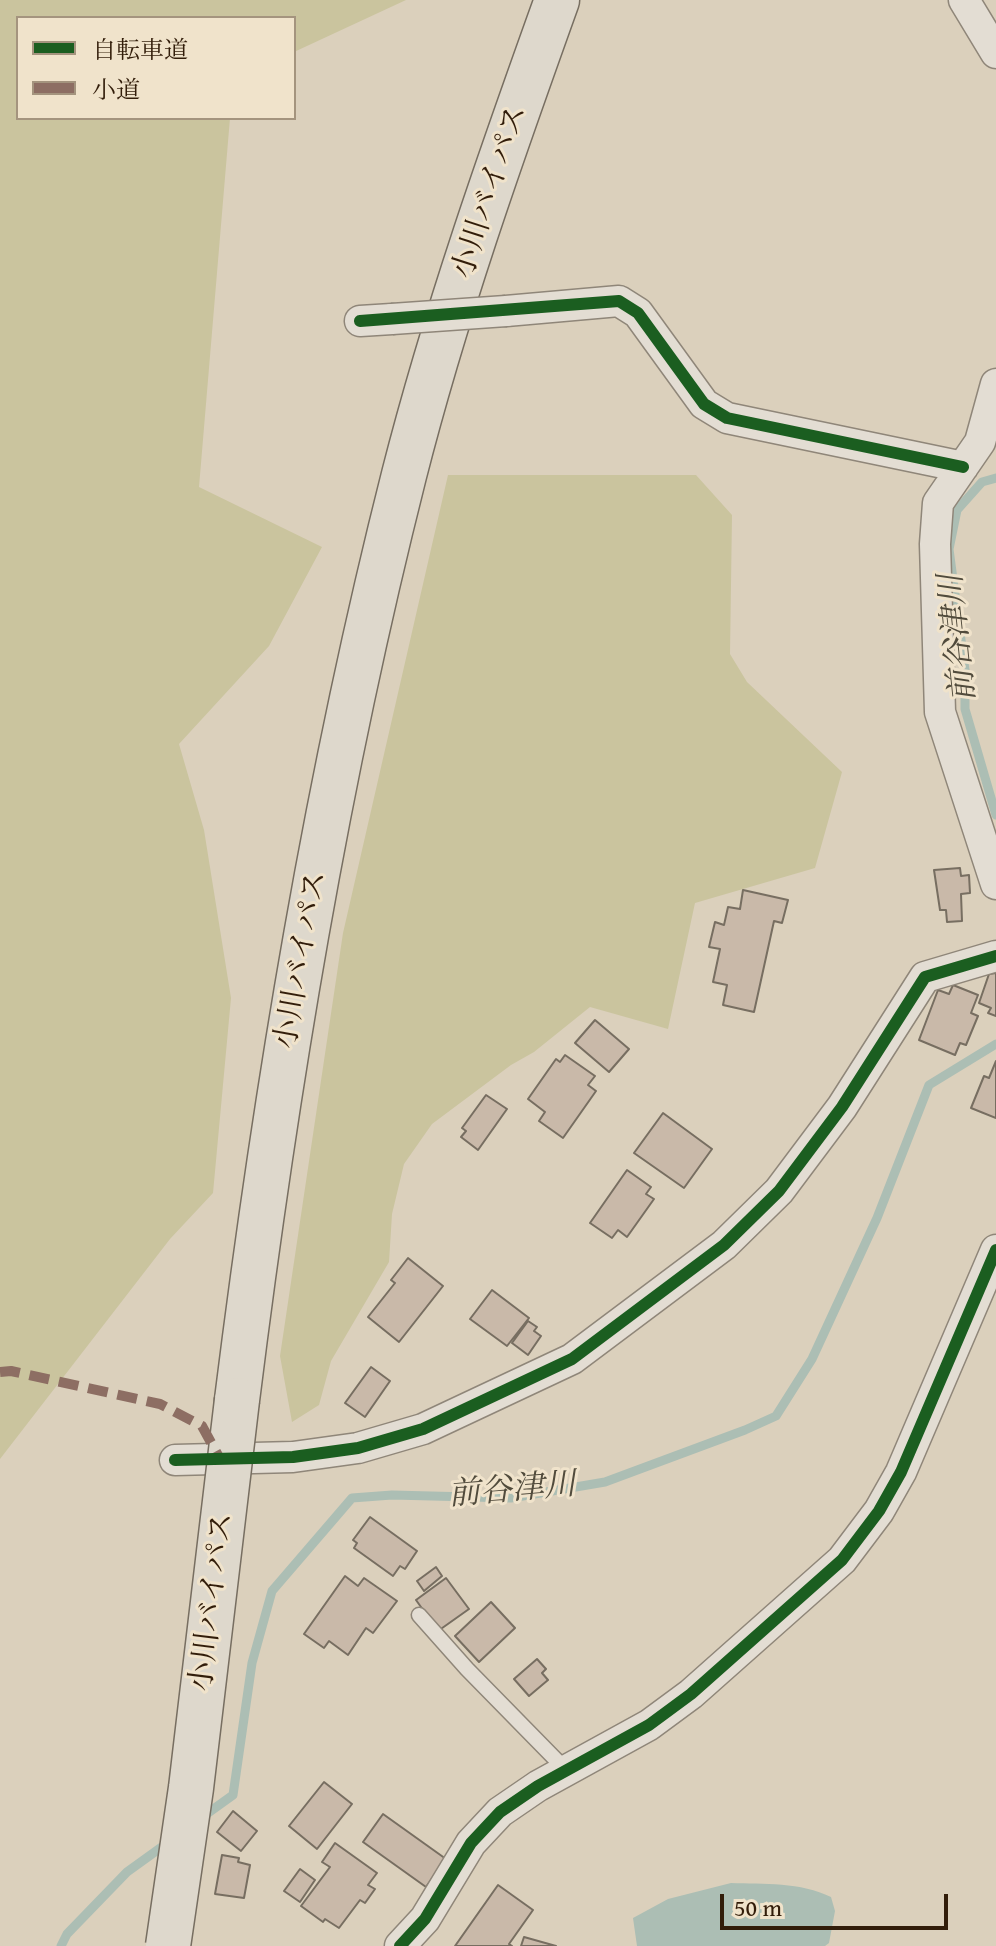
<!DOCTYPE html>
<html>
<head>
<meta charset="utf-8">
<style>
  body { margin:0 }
  #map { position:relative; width:996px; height:1946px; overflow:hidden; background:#dbd0bc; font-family:"Gentium Book Plus","Noto Serif JP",serif }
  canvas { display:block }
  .legend { position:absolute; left:16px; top:16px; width:280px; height:104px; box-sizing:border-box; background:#f0e3cb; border:2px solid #a4947e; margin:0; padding:10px 14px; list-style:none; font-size:24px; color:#321d0a }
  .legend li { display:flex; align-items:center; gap:16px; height:40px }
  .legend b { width:40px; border:2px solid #a4947e }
  .scale { position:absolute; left:720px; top:1894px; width:228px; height:36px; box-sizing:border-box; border:4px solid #321d0a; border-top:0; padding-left:10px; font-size:24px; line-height:28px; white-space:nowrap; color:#321d0a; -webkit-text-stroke:6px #f0e3cb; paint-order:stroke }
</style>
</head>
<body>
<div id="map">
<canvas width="996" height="1946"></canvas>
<ul class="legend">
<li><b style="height:10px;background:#1b5e20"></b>自転車道</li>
<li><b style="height:10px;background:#8d6e63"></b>小道</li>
</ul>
<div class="scale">50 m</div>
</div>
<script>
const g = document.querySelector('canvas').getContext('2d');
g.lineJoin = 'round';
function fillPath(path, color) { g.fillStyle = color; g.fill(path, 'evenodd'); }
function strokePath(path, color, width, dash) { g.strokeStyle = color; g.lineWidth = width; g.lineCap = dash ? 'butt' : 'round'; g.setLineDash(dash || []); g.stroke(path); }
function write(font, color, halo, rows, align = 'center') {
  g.font = font + ' "Gentium Book Plus","Noto Serif JP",serif'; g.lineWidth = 6; g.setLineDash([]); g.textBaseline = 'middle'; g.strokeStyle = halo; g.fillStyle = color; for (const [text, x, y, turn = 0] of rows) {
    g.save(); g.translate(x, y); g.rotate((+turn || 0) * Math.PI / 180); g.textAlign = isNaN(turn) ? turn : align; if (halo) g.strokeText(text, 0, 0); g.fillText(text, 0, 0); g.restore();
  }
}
fillPath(new Path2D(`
  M 0,0 L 406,0 L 294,52 L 294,18 L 18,18 L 18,118 L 230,118 L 199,487 L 322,547 L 269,646 L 179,744 L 204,830 L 231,998 L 213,1193 L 170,1239 L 0,1459 Z
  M 448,475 L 696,475 L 732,515 L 730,654 L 747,682 L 842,772 L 815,868 L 695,903 L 668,1029 L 590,1007 L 534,1052 L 511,1065 L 432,1124 L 404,1164 L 392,1214 L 389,1262 L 331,1361 L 319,1405 L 292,1422 L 280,1356 L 343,933 Z`), '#cac49e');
fillPath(new Path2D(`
  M 731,1883 C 763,1884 801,1882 831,1897 L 835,1911 L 829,1943 L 825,1946 L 637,1946 L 633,1918 L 668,1899 Z`), '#acbeb4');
strokePath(new Path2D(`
  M 996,478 L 982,482 L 957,510 L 949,549 L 965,670 L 965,709 L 996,815
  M 201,1818 L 233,1795 L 252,1663 L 272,1591 L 352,1498 L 392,1495 L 511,1498 L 605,1482 L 745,1430 L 776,1416 L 812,1359 L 877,1218 L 929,1085 L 996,1044
  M 61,1946 L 67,1934 L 127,1872 L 170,1841`), '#acbeb4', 9);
const building = new Path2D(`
  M 960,868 L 961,876 L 969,875 L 970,893 L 961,894 L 962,921 L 947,922 L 946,910 L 940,910 L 934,870 Z
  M 743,890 L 788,900 L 782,923 L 774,921 L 754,1012 L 723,1005 L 727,985 L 713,982 L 720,949 L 709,947 L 715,922 L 724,925 L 728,907 L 740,909 Z
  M 996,973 L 996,1016 L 988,1013 L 991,1008 L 979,1003 L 989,974 Z
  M 953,985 L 978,995 L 971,1013 L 978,1016 L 966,1045 L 960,1043 L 955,1055 L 919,1040 L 938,990 L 949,994 Z
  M 595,1020 L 629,1049 L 609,1072 L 575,1043 Z
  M 565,1055 L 595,1076 L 588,1085 L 596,1091 L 563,1138 L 539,1121 L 545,1112 L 528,1099 L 556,1059 L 560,1062 Z
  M 996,1061 L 996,1118 L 971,1108 L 984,1076 L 989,1078 Z
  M 486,1095 L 507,1109 L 478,1150 L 461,1137 L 466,1131 L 462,1128 Z
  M 663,1113 L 712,1149 L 684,1188 L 634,1153 Z
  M 627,1170 L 651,1187 L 646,1194 L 654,1199 L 627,1237 L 618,1230 L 612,1238 L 590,1223 Z
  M 408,1258 L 443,1286 L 399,1342 L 368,1317 L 395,1283 L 391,1280 Z
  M 492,1290 L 529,1318 L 507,1346 L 470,1319 Z
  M 528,1321 L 537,1327 L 534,1331 L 541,1336 L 528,1355 L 512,1343 Z
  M 371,1367 L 390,1381 L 365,1417 L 345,1403 Z
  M 370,1517 L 417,1551 L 405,1569 L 400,1566 L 393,1576 L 354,1548 L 357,1543 L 353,1540 Z
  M 436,1567 L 442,1576 L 424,1591 L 417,1581 Z
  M 345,1576 L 358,1586 L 364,1578 L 397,1601 L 373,1633 L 366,1628 L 348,1655 L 329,1641 L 324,1648 L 304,1634 Z
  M 446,1578 L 469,1609 L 438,1631 L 416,1600 Z
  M 491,1602 L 515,1628 L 479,1662 L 455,1636 Z
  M 537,1659 L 546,1669 L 542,1673 L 548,1680 L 529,1696 L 514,1679 Z
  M 324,1782 L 352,1804 L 317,1849 L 289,1826 Z
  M 233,1811 L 257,1831 L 241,1851 L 217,1832 Z
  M 383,1814 L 446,1859 L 426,1887 L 363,1842 Z
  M 335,1843 L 377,1873 L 368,1885 L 375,1889 L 365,1903 L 360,1900 L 339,1928 L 325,1919 L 323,1922 L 301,1906 L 330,1867 L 322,1862 Z
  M 222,1855 L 239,1858 L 238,1862 L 250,1865 L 244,1898 L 215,1894 Z
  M 300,1869 L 315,1880 L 300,1902 L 284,1891 Z
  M 498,1885 L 533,1910 L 509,1944 L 512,1946 L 455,1946 Z
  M 524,1937 L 556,1946 L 521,1946 Z`);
fillPath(building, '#c9b9a9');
strokePath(building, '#776e61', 2);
const lane = new Path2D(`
  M 419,1615 L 467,1669 L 566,1770`);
const street = new Path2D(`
  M 964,0 L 996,53
  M 506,311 L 619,301 L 638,313 L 704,404 L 727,418 L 963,467
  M 360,321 L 392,319
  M 996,384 L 980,442 L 938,503 L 935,544 L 940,712 L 996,884
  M 175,1460 L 293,1457 L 358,1448 L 423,1429 L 572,1359 L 724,1245 L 779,1191 L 842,1107 L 925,977 L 996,956
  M 400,1946 L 425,1919 L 471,1843 L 500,1812 L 538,1786 L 649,1725 L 691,1694 L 842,1560 L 879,1511 L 901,1472 L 996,1250`);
const highway = new Path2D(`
  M 237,1400 C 276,1088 327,779 404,475 C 445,314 501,156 557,0`);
strokePath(lane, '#8f8679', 17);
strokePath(street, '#8f8679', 33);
strokePath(highway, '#776e61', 47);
strokePath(lane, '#e3ddd3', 14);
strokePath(street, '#e3ddd3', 30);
strokePath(highway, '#ded8cc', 44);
const streetBridge = new Path2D(`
  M 392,319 L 506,311`);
const highwayBridge = new Path2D(`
  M 168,1946 L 191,1788 L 237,1400`);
strokePath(streetBridge, '#8f8679', 33, []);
strokePath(highwayBridge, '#776e61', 47, []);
strokePath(streetBridge, '#e3ddd3', 30);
strokePath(highwayBridge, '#ded8cc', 44);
strokePath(new Path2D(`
  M 0,1372 L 11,1371 L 160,1404 L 202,1426 L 220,1459`), '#8d6e63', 10, [20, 10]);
strokePath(new Path2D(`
  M 360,321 L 619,301 L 638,313 L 704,404 L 727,418 L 963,467
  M 175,1460 L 293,1457 L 358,1448 L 423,1429 L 572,1359 L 724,1245 L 779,1191 L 842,1107 L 925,977 L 996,956
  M 400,1946 L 425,1919 L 471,1843 L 500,1812 L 538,1786 L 649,1725 L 691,1694 L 842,1560 L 879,1511 L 901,1472 L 996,1250`), '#1b5e20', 12);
write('30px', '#321d0a', '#f0e3cb', [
  ["小川バイパス",491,192,-72],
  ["小川バイパス",302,960,-80],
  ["小川バイパス",213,1602,-83]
]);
write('italic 32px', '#514b3c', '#f0e3cb', [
  ["前谷津川",959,638,-96],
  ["前谷津川",512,1491,-5]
]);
</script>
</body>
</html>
